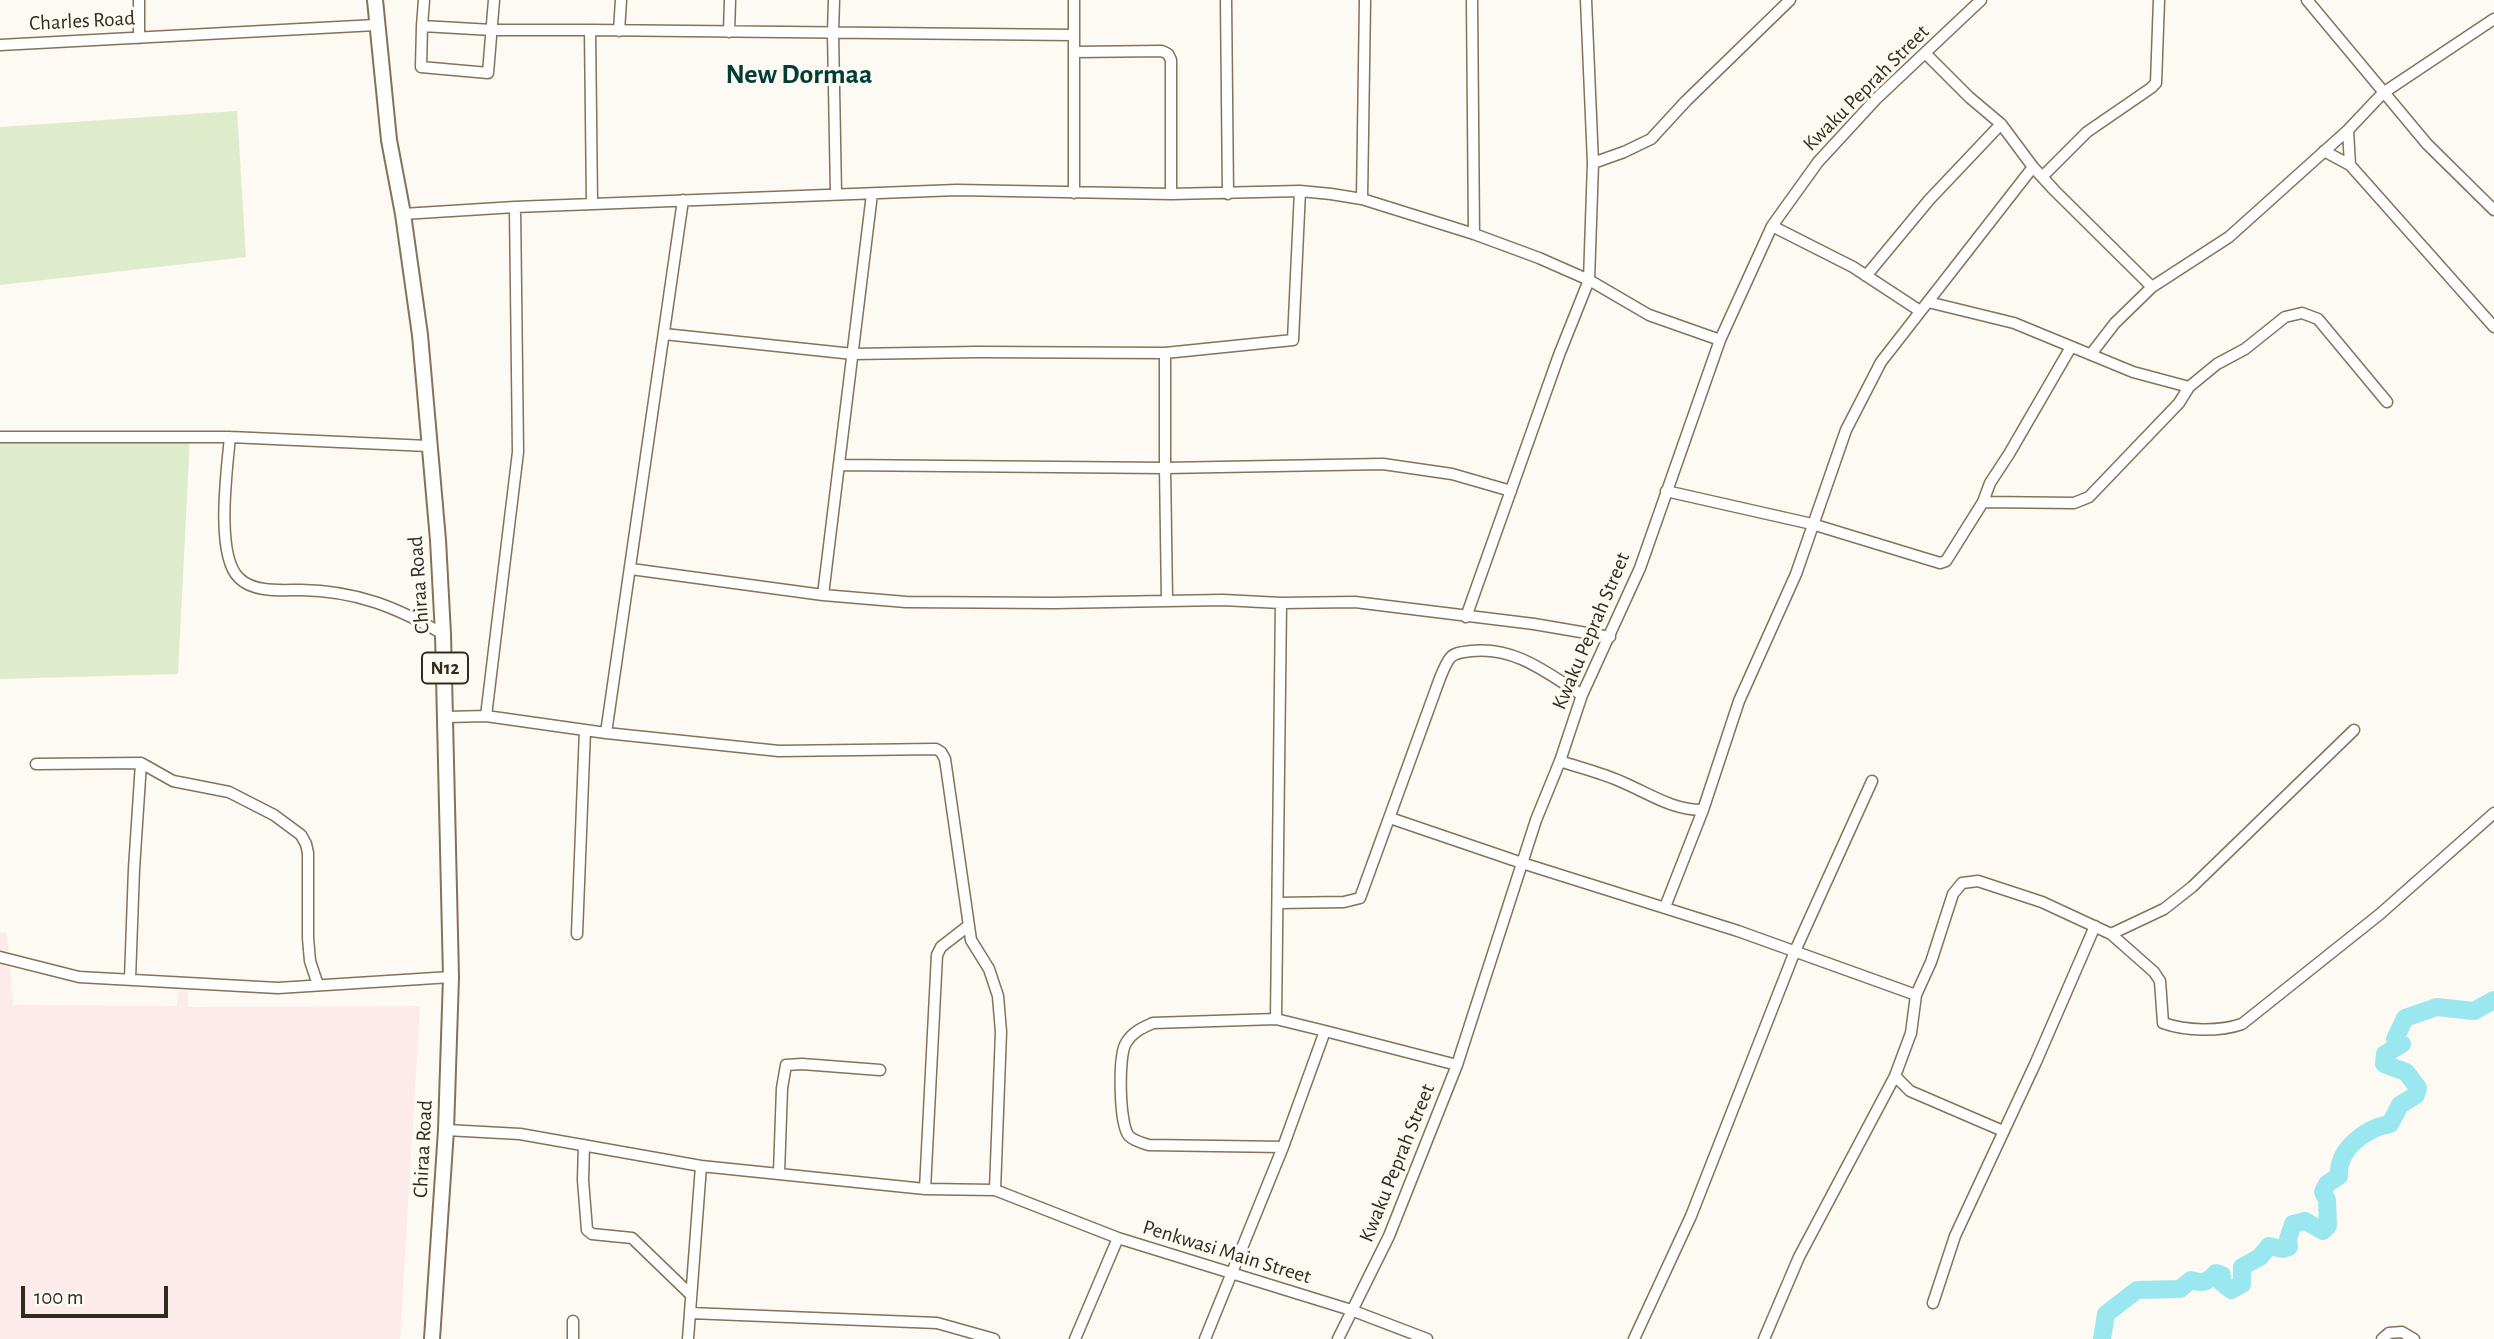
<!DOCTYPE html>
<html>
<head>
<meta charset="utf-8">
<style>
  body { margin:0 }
  #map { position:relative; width:2494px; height:1339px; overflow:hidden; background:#fdf9f3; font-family:"Alegreya Sans",sans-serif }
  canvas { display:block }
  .scale { position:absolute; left:21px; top:1286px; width:147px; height:32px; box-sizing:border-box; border:4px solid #322a1f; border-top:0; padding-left:9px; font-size:21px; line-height:24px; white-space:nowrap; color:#322a1f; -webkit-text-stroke:5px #fdf9f3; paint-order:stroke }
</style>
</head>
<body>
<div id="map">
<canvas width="2494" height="1339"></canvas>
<div class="scale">100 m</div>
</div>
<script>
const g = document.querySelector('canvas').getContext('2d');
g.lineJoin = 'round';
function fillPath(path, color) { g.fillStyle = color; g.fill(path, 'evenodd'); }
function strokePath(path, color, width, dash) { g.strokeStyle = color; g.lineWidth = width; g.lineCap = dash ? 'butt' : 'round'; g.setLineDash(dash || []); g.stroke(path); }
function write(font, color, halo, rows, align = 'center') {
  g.font = font + ' "Alegreya Sans",sans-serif'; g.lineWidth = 6; g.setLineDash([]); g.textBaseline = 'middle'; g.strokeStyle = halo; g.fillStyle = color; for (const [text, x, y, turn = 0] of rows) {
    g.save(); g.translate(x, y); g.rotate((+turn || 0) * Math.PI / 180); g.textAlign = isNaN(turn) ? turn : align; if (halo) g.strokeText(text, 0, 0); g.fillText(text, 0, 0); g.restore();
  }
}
fillPath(new Path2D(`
  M 0,932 L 7,933 L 13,1005 L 177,1006 L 178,990 L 188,991 L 188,1007 L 420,1006 L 400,1339 L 0,1339 Z`), '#fcebea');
fillPath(new Path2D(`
  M 237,111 L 246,257 L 0,285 L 0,127 Z
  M 190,437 L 178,674 L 0,679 L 0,442 Z`), '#deeccb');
strokePath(new Path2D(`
  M 2102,1339 L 2106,1314 L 2137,1290 L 2180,1289 L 2191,1280 C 2203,1284 2208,1282 2216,1273 L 2222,1275 L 2222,1283 L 2231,1290 L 2242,1284 L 2242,1267 L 2260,1257 L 2269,1246 L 2283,1249 L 2289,1247 L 2288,1239 L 2293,1224 L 2305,1221 L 2323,1231 L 2328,1226 L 2327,1200 L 2323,1192 L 2327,1184 L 2339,1176 C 2337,1149 2366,1128 2390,1124 L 2400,1105 L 2416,1095 L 2418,1088 L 2406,1072 L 2384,1064 L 2385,1054 L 2402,1044 L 2395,1039 L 2405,1018 L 2437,1007 L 2474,1011 L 2494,1000`), '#9be7f0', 18);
const minor = new Path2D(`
  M 424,0 L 422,26 L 492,30 L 590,30
  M 834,0 L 833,33 L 836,194
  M 1226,0 L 1228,194
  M 1472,0 L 1474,234
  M 2307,0 L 2427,144 L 2494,210
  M 422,26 L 421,67 L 488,73 L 494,0
  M 619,31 L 621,0
  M 729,32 L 730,0
  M 139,38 L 139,0
  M 0,45 L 376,25
  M 1074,52 L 1162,51 L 1168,54 L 1171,60 L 1171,194
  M 2001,124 L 2033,167 L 2055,191 L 2152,287
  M 2348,130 L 2350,165
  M 2324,151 L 2350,165 L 2494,327
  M 1593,163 L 1624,152 L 1651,139 L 1686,101 L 1790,0
  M 2042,177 L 2087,132 L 2151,88 L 2156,83 L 2159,0
  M 1074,193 L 1074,0
  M 1362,199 L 1365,0
  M 592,204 L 590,30 L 1074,35
  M 403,214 L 515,207 L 957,190 L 1171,194 L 1300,191 L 1331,194 L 1362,199 L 1474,234 L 1539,258 L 1589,280 L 1649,315 L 1720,340
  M 1772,226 L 1853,267 L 1920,311
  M 1866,276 L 1929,200 L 2001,124 L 1969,97 L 1926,54
  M 1928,302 L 2014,323 L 2133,372 L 2189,387
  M 664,334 L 853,354 L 977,352 L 1165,353 L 1165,468 L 840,465
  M 1165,353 L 1293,340 L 1300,191
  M 2091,354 L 2115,323 L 2152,287 L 2229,237 L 2348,130 L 2383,93 L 2494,19
  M 0,437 L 230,437 L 428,446
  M 230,437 C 227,469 215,555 239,578 C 254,593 282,590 301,590 C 357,591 396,607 443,634
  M 1666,491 L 1812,524 L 1940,563 L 1946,561 L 1983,502 L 1990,483 L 2009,454 L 2071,347
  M 1983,502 L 2074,503 L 2089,497 L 2179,403 L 2189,387 L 2217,364 L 2245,349 L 2285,317 L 2302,313 L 2318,319 L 2387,402
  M 631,569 L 823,595 L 906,602 L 1054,603 L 1223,600 L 1281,603 L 1355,602 L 1534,624 L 1610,637
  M 823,595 L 872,194
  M 1167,600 L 1165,468 L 1383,464 L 1452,474 L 1511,491
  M 1281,603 L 1276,1019 L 1325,1031
  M 1466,617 L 1559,355 L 1589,280 L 1593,163 L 1586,0
  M 486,716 L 518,452 L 515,207
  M 447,717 L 486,716 L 606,733 L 779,751 L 936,749 L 941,752 L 945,759 L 971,940 L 989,969 L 998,996 L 1001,1032 L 995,1190
  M 606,733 L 683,200
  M 1560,761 C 1581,768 1602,773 1622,782 C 1650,794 1672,810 1703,810
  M 36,764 L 141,763 L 173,781 L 229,792 L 274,815 L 301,835 L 306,844 L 308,853 L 308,938 L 310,961 L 318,985
  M 1390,818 L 1522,863 L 1738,931 L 1916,995 L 1911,1033 L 1895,1076 L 1799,1257 L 1764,1339
  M 1278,903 L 1344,902 L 1360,898 L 1440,678 C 1443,671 1446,663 1450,658 C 1455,652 1464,652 1471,651 C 1515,646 1547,673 1582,695
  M 1665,907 L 1703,810 L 1739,701 L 1796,574 L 1846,430 L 1881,362 L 2033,167
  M 577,934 L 585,730
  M 2111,934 L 2164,909 L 2192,887 L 2354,730
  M 0,957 L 79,977 L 278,988 L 451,977
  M 130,979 L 134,869 L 141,763
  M 1916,995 L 1931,962 L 1953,894 L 1962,883 L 1978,881 L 2042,902 L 2111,934 L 2154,972 L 2160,981 L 2163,1023 C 2186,1031 2219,1032 2242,1024 L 2380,914 L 2494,813
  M 1276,1019 L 1153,1023 C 1142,1028 1132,1032 1126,1043 C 1118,1055 1119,1125 1129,1136 C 1134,1141 1143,1143 1149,1145 L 1283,1147
  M 1895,1076 L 1910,1091 L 2003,1131
  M 446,1130 L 520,1134 L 701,1166 L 925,1189 L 995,1190 L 1118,1238
  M 584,1145 L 583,1180 L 587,1230 L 592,1234 L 632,1238 L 691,1295
  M 779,1173 L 782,1088 L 786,1065 L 802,1064 L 880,1070
  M 925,1189 L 937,955 L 941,947 L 968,926
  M 1933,1303 L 1955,1236 L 2036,1062 L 2095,926
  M 690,1313 L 937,1323 L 994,1339
  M 573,1339 L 573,1321
  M 688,1339 L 701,1166
  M 1075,1339 L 1118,1238 L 1351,1310 L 1427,1339
  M 1205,1339 L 1283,1147 L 1325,1031 L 1457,1065
  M 1338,1339 L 1389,1236 L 1457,1065 L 1536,820 L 1560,761 L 1582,695 L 1640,568 L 1720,340 L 1772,226 L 1818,162 L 1876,99 L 1981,0
  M 1634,1339 L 1691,1216 L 1795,951 L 1872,781
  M 2382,1339 L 2389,1333 L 2402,1332 L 2414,1339`);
const highway = new Path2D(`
  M 375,0 L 389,140 L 403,214 L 420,335 L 438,540 L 443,634 L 451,977 L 446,1130 L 432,1339`);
strokePath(minor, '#857257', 13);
strokePath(highway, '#857257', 18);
strokePath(minor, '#fff', 10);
strokePath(highway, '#fff', 14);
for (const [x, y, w] of [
  [445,668,46]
]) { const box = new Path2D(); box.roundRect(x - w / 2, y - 15.5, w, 31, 5); g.fillStyle = '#fdf9f3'; g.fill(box); strokePath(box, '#322a1f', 2); }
write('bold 19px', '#322a1f', null, [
  ["N12",445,668]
]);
write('21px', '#322a1f', '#fdf9f3', [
  ["Charles Road",82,21,-3],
  ["Kwaku Peprah Street",1866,88,-45],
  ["Chiraa Road",419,585,-94],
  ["Kwaku Peprah Street",1591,631,-67],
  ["Chiraa Road",423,1149,-87],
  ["Kwaku Peprah Street",1397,1163,-68],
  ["Penkwasi Main Street",1227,1252,17]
]);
write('bold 28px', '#003e35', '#fdf9f3', [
  ["New Dormaa",799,75]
]);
</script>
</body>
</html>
